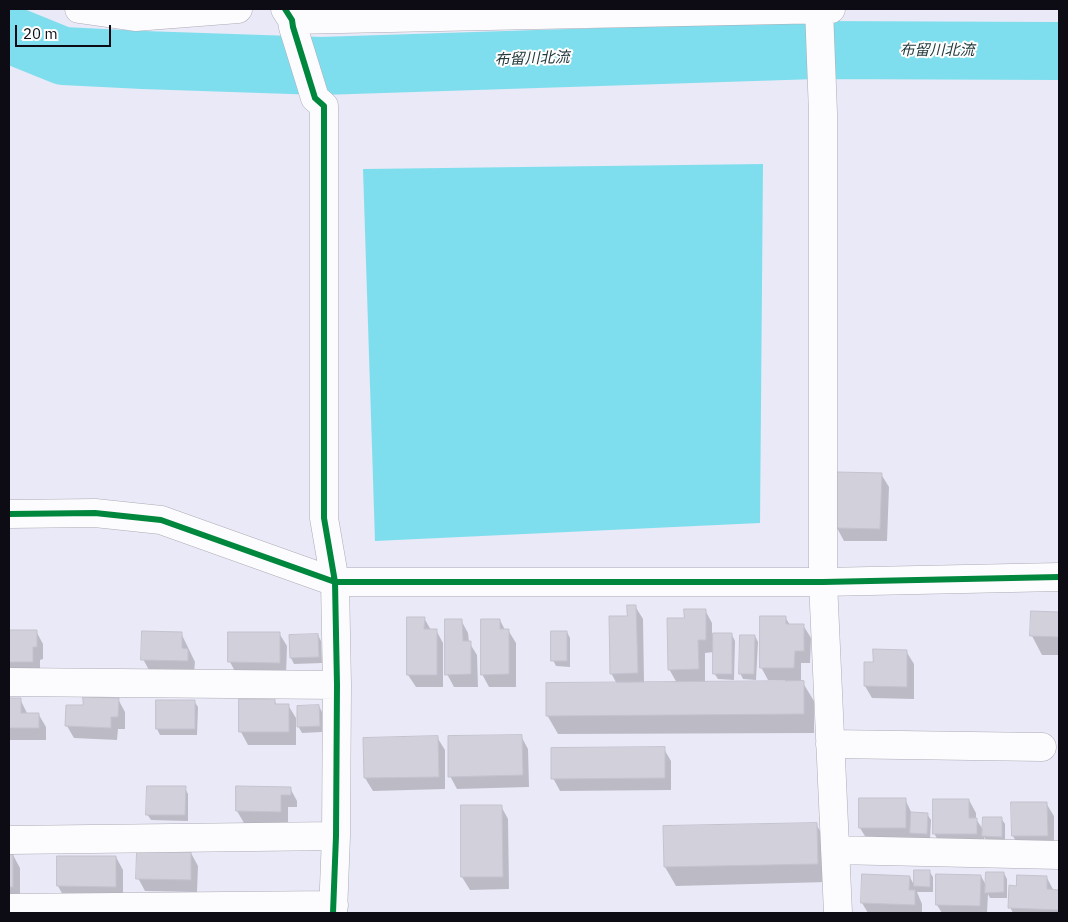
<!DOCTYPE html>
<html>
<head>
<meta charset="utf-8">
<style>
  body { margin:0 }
  #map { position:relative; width:1068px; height:922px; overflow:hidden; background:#eae9f7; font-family:"IBM Plex Sans",sans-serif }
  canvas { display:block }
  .frame { position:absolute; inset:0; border:10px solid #0d0c14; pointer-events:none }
  .scale { position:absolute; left:15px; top:25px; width:96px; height:22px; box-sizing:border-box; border:2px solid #0d0c14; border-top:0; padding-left:6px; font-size:15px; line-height:18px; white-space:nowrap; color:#0d0c14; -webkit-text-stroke:4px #fff; paint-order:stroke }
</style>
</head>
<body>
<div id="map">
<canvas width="1068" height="922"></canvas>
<div class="frame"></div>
<div class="scale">20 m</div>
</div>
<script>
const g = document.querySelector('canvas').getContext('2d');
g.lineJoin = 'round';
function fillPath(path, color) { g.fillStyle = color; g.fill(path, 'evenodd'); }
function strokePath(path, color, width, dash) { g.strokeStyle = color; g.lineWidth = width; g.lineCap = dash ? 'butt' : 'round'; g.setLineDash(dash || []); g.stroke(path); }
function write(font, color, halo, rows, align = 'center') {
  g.font = font + ' "IBM Plex Sans","Noto Sans JP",sans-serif'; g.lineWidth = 4; g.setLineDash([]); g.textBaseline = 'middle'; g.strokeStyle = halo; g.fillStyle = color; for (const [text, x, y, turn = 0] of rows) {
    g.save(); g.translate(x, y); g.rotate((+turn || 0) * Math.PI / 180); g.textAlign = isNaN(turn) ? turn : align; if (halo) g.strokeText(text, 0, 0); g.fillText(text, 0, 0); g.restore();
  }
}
fillPath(new Path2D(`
  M 763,164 L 760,523 L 375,541 L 363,169 Z`), '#7fdeed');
fillPath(new Path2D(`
  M 881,474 L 889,487 L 887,541 L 844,541 L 837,528 Z
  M 635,606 L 643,619 L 644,683 L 677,683 L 669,669 L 685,620 L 705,610 L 712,623 L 712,634 L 732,635 L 735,641 L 734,680 L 718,679 L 714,673 L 714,652 L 705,653 L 705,683 L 785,683 L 785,680 L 768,680 L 761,667 L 785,617 L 790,625 L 803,625 L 811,638 L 810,663 L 801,663 L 801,683 L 803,683 L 814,701 L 814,733 L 558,734 L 547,715 L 617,684 L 611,673 L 628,617 Z
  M 1032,612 L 1059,613 L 1059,655 L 1042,655 L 1032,636 Z
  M 424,618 L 431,630 L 436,630 L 443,643 L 443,687 L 416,687 L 408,675 Z
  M 461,620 L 468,633 L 469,642 L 477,655 L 478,687 L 454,687 L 447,674 Z
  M 500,620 L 505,630 L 508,630 L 516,643 L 516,687 L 489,687 L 482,674 Z
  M 36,631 L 43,644 L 43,659 L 40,660 L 40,675 L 9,675 L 9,632 Z
  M 567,632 L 570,638 L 570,667 L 556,666 L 553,660 Z
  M 181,633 L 195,662 L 194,673 L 150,672 L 143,659 Z
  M 230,633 L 279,633 L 287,646 L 286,675 L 237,675 L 230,662 Z
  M 318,635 L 321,641 L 322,663 L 294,664 L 291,658 Z
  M 755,636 L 758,642 L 756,680 L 743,679 L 740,673 Z
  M 906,651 L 914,664 L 914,699 L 872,698 L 865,686 Z
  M 9,699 L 20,699 L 28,715 L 39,715 L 46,727 L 46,740 L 9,740 Z
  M 118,699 L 125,712 L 125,729 L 118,729 L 117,740 L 74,738 L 67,726 L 84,707 Z
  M 274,700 L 277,705 L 288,705 L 296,718 L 296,745 L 248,745 L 241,732 L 241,701 Z
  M 194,701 L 198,707 L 197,735 L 160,735 L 157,729 Z
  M 319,706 L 322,712 L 322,732 L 302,733 L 298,726 Z
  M 521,736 L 528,749 L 529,787 L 457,789 L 450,776 Z
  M 437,737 L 445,750 L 445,789 L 373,791 L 365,778 L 364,739 Z
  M 664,749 L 671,761 L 671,790 L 560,791 L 553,778 Z
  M 185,788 L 188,794 L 188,821 L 151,820 L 147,814 Z
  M 290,788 L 297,801 L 297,807 L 288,807 L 288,824 L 244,823 L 237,811 Z
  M 860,799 L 905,799 L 912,814 L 927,814 L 931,820 L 930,839 L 868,841 L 860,828 Z
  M 969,800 L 976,813 L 976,819 L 984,831 L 1001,818 L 1005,824 L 1005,842 L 987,842 L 984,837 L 984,846 L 941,846 L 934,833 Z
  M 1046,803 L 1054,816 L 1054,849 L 1020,849 L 1013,836 L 1013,804 Z
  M 501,806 L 508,819 L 509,889 L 470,890 L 462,877 Z
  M 816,824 L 827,843 L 828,882 L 676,886 L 665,867 L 665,828 Z
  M 191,853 L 198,866 L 197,892 L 145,891 L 138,878 Z
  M 9,855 L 13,855 L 20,868 L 20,900 L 9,900 Z
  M 116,857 L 123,870 L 123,899 L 65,899 L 58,886 L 58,858 Z
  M 915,871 L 929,871 L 933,877 L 933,892 L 917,892 L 922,904 L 922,913 L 868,913 L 862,903 L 910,877 L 915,887 Z
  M 1004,873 L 1007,879 L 1007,898 L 990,898 L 988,894 L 987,913 L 942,913 L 937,905 L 981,876 L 987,887 Z
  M 1047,878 L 1054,891 L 1059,891 L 1059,913 L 1013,913 L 1010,907 L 1017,887 Z`), '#0003');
strokePath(new Path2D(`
  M 9,34 L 63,56 L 143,60 L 321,66 L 816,50 L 1059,51`), '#7fdeed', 58);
const building = new Path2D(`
  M 837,472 L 882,473 L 880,529 L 836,528 Z
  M 627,605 L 636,605 L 638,673 L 610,674 L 609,616 L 627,616 Z
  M 684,609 L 706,609 L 706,640 L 698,640 L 699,669 L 668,670 L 667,618 L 684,618 Z
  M 1031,611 L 1059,612 L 1059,637 L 1030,636 Z
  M 760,616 L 786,616 L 786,624 L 804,624 L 804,651 L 795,651 L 794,668 L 760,668 Z
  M 407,617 L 425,617 L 424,629 L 437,629 L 437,675 L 407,675 Z
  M 445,619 L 462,619 L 463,641 L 471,641 L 471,674 L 445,675 Z
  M 481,619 L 500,619 L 500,629 L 509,629 L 509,674 L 481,675 Z
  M 9,630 L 37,630 L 37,647 L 33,647 L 33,662 L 9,662 Z
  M 142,631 L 182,632 L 182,648 L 188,649 L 188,661 L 141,660 Z
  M 551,631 L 567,631 L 567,661 L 551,661 Z
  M 228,632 L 280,632 L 280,663 L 228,662 Z
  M 713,633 L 732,633 L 732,674 L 713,674 Z
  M 318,634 L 319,657 L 290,658 L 289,635 Z
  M 740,635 L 755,635 L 754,674 L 739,674 Z
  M 873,649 L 907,650 L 907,687 L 864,686 L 864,662 L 873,662 Z
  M 804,681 L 804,714 L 546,716 L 546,683 Z
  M 83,697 L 119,698 L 118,717 L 111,717 L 111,728 L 65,726 L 66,705 L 83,705 Z
  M 9,698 L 21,698 L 21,713 L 39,713 L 39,728 L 9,728 Z
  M 239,699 L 275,699 L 275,704 L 289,704 L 289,732 L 239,732 Z
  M 156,700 L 195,700 L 195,729 L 156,729 Z
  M 319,705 L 320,726 L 297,727 L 297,706 Z
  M 522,735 L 523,775 L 448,777 L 448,736 Z
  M 438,736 L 439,777 L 364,778 L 363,738 Z
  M 665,747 L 665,778 L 551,779 L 551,748 Z
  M 147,786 L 186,786 L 185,815 L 146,815 Z
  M 236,786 L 291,787 L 291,795 L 281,795 L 281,812 L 236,811 Z
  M 859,798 L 906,798 L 906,828 L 859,828 Z
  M 933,799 L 969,799 L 969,818 L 977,818 L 977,834 L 933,834 Z
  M 1011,802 L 1047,802 L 1048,836 L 1012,836 Z
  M 461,805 L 502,805 L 503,877 L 461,877 Z
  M 911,812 L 928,813 L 927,834 L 910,833 Z
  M 983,817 L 1002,817 L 1002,837 L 982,836 Z
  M 817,823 L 818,864 L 664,867 L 663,826 Z
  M 137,851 L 191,852 L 191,880 L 136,879 Z
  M 9,854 L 13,854 L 13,887 L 9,887 Z
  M 57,856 L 116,856 L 116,887 L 57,886 Z
  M 914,870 L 930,870 L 930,887 L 914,886 Z
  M 986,872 L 1004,872 L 1004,892 L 985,893 Z
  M 862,874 L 910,876 L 909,890 L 915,890 L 915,905 L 861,903 Z
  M 936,874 L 981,875 L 980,906 L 936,905 Z
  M 1017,875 L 1047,876 L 1047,889 L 1059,890 L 1059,910 L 1008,908 L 1009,885 L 1016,886 Z`);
fillPath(building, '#d1d0db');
strokePath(building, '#c4c2cd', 1);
const minor = new Path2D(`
  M 79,9 L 135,17 L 238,9
  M 285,9 L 292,20 L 293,27 L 315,98 L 324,106 L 324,518 L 335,582 L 337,685 L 336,836 L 333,913
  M 819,9 L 823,113 L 823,582 L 838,913
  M 292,20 L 831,9
  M 9,514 L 95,513 L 161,520 L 335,582 L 823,582 L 1059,577
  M 9,682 L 337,685
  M 830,744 L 1042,747
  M 9,840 L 336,836
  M 835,850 L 1059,855
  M 9,908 L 334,905`);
strokePath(minor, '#acabb6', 29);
strokePath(minor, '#fcfcfe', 28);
strokePath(new Path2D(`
  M 285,9 L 292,20 L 293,27 L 315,98 L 324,106 L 324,518 L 335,582 L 337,685 L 336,836 L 333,913
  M 9,514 L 95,513 L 161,520 L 335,582 L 823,582 L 1059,577`), '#00873e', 6);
write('italic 15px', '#233a3d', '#fff', [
  ["布留川北流",937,51],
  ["布留川北流",532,59,-2]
]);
</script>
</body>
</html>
